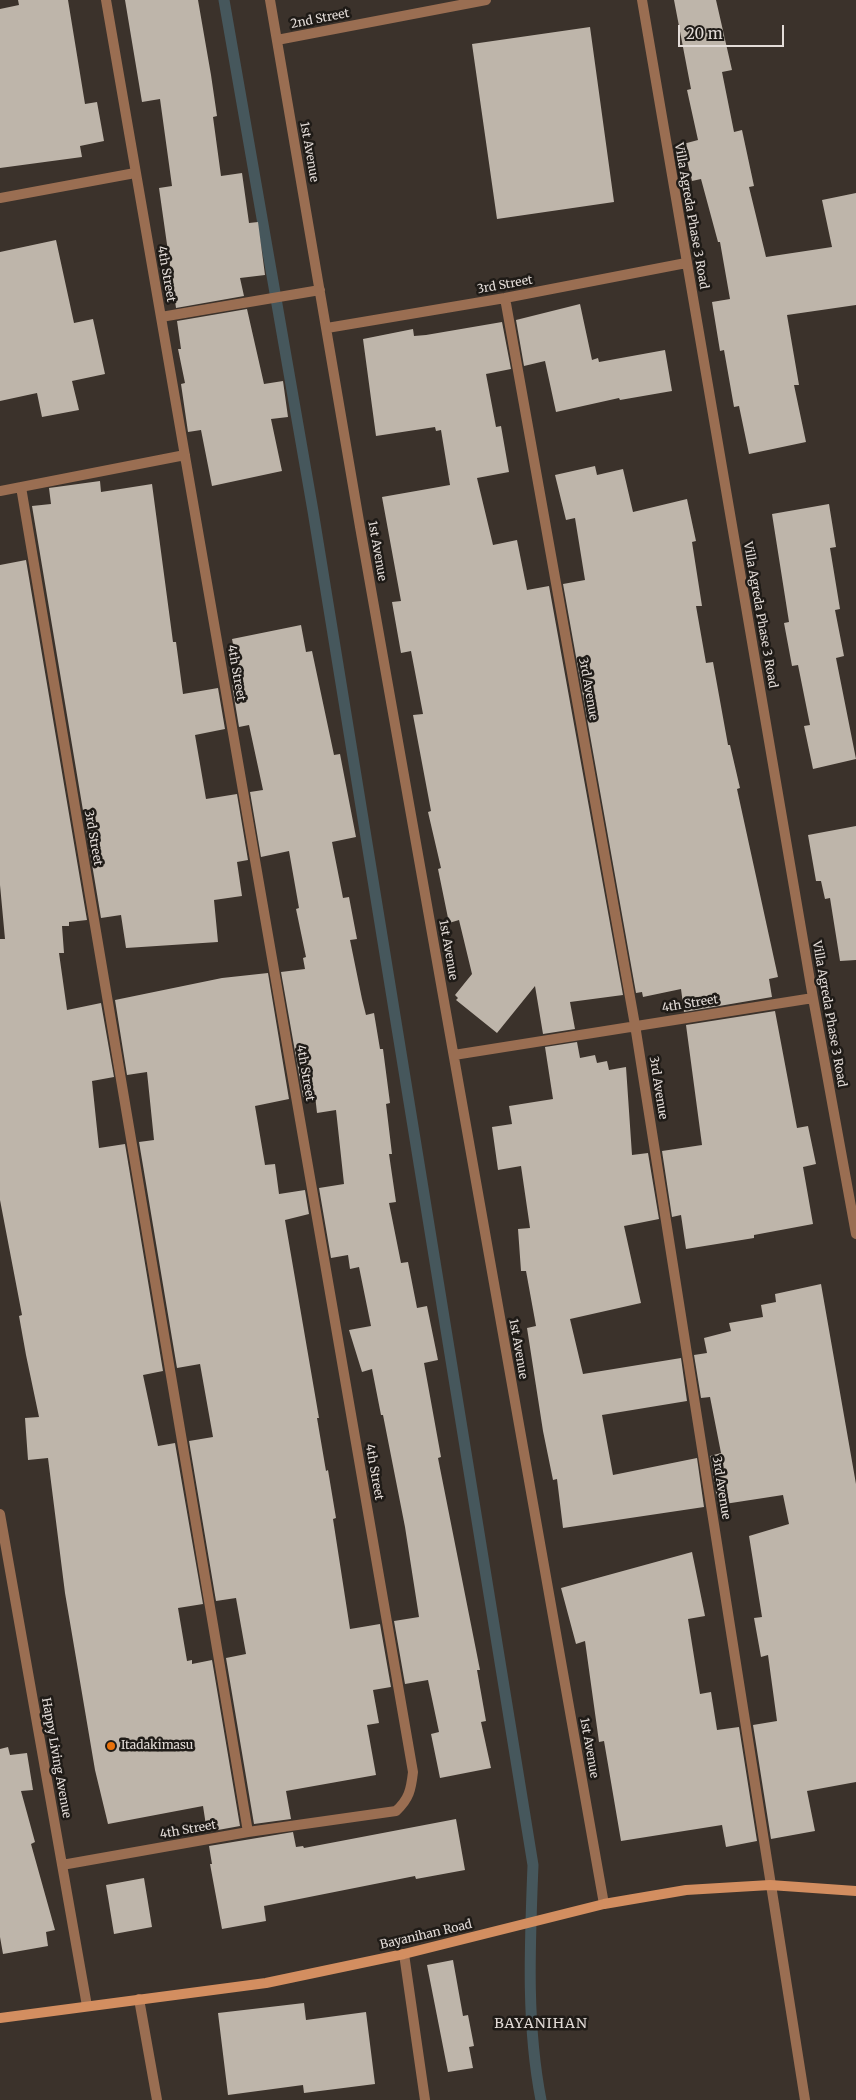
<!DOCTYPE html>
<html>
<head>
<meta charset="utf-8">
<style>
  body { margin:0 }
  #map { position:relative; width:856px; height:2100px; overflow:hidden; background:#3b322b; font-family:Merriweather,serif }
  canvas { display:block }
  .scale { position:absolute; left:678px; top:25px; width:106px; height:22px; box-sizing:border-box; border:2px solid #e3dcd8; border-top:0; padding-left:6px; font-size:15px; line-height:18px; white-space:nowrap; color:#e3dcd8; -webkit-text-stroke:4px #1f1b17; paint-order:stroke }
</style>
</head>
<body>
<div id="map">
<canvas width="856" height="2100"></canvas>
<div class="scale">20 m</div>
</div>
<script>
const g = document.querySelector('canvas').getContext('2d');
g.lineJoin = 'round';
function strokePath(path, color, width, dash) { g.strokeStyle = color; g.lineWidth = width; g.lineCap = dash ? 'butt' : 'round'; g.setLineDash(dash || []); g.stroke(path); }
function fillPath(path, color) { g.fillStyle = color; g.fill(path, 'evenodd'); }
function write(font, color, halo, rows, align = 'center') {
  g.font = font + ' Merriweather,serif'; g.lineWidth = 5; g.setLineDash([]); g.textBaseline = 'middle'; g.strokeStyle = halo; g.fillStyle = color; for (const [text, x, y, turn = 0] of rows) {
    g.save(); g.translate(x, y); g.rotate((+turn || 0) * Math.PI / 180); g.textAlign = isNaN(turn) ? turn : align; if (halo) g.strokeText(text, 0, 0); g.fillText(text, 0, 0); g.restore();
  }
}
strokePath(new Path2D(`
  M 224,0 L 313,511 L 533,1865 C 530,1943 526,2023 541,2100`), '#46575c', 11);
fillPath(new Path2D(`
  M 18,0 L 68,0 L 85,104 L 97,102 L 104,141 L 80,146 L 82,157 L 0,168 L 0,9 L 19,5 Z
  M 125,0 L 198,0 L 211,75 L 217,116 L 213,117 L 221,176 L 242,173 L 249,223 L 258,222 L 265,275 L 240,278 L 244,296 L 176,308 L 159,188 L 172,186 L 160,99 L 142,102 Z
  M 674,0 L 716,0 L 732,70 L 722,72 L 734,132 L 742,130 L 754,186 L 749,187 L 766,257 L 832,247 L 822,200 L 856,193 L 856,305 L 787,315 L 799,385 L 794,385 L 806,442 L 749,454 L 739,406 L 734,407 L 724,350 L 720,351 L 712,302 L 730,299 L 720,242 L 718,242 L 701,179 L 692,181 L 683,144 L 698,140 L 687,90 L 691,89 Z
  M 590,27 L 614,202 L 497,219 L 472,44 Z
  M 56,240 L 74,323 L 93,319 L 105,374 L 72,381 L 79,410 L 42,417 L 37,393 L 0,401 L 0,252 Z
  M 580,304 L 592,360 L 598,358 L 599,362 L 665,350 L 672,391 L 620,400 L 619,398 L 556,412 L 545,361 L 524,366 L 516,320 Z
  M 247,309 L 264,384 L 283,381 L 288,417 L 271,419 L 282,471 L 212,486 L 201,430 L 188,432 L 181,384 L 185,383 L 178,349 L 181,349 L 177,321 Z
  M 502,322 L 511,369 L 486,374 L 496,427 L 501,426 L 509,472 L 477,478 L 493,545 L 517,540 L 527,590 L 549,586 L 623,995 L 570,1002 L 575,1029 L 543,1034 L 535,986 L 497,1033 L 456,1000 L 458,998 L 455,995 L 472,974 L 459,920 L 449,923 L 438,869 L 441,868 L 428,812 L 431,811 L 413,715 L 423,714 L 411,651 L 401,653 L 392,602 L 401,601 L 382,497 L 450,485 L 441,430 L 436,431 L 435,427 L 376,436 L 363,339 L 413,329 L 414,336 L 426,335 Z
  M 595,466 L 597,475 L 623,469 L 633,512 L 687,499 L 696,541 L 692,542 L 702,606 L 696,606 L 706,663 L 713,662 L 728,745 L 730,745 L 740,788 L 737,789 L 778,977 L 769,979 L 772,997 L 684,1012 L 681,989 L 643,997 L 642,992 L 636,993 L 563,584 L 585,580 L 575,518 L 566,520 L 555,475 Z
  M 100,481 L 101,492 L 152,484 L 173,642 L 176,642 L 183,694 L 218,688 L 225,729 L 195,735 L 206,799 L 237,794 L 248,860 L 237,862 L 242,896 L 214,900 L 218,942 L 126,948 L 121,915 L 101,918 L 32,506 L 51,504 L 49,488 Z
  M 829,504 L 836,547 L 830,548 L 840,609 L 835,610 L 844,656 L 836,658 L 856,759 L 813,769 L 804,726 L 810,725 L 798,665 L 792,666 L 784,623 L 789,622 L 772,514 Z
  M 26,560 L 87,920 L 69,922 L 69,926 L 62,926 L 64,953 L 59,953 L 67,1010 L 101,1003 L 114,1077 L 92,1081 L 99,1148 L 125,1144 L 163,1371 L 143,1375 L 158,1446 L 175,1443 L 203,1604 L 178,1608 L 187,1661 L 192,1660 L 192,1664 L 212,1660 L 240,1826 L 207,1832 L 203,1806 L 108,1824 L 95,1770 L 65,1593 L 48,1458 L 28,1460 L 25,1418 L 39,1417 L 26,1355 L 19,1316 L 22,1315 L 0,1200 L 0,939 L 5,939 L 0,885 L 0,565 Z
  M 301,625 L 306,652 L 312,651 L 334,755 L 340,754 L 356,837 L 332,842 L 343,898 L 349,897 L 357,939 L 350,940 L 362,999 L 366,1015 L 374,1013 L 380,1049 L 383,1049 L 390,1103 L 386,1104 L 392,1154 L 389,1154 L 396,1202 L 389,1203 L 401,1263 L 408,1262 L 417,1308 L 427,1306 L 438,1360 L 424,1363 L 441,1457 L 438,1458 L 480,1670 L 477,1670 L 486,1721 L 481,1722 L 491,1768 L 440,1778 L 431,1734 L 439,1732 L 428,1680 L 405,1684 L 394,1621 L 419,1617 L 405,1527 L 383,1415 L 381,1415 L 372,1369 L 362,1372 L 349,1330 L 371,1326 L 359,1267 L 350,1269 L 348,1255 L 331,1258 L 319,1188 L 344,1184 L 336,1110 L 317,1113 L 315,1095 L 303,1097 L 281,972 L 305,969 L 303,958 L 306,957 L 296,909 L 299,908 L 289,851 L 261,857 L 250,792 L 263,790 L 249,725 L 239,727 L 232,685 L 241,683 L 232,639 Z
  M 856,826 L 856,960 L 840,961 L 830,898 L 825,899 L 821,881 L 816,881 L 808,835 Z
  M 268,973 L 289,1099 L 255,1106 L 265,1165 L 275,1164 L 279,1194 L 305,1190 L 309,1214 L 285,1220 L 319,1418 L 317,1418 L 326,1471 L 328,1470 L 336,1518 L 333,1519 L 350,1629 L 380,1624 L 391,1687 L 373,1690 L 379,1723 L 367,1725 L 376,1775 L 286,1791 L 291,1819 L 254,1824 L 226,1658 L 246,1654 L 236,1598 L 216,1601 L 189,1441 L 213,1437 L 200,1364 L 177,1368 L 139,1142 L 154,1140 L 147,1072 L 127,1075 L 115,1000 L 222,978 Z
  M 775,1011 L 797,1128 L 808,1126 L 816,1164 L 803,1167 L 813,1224 L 754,1235 L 754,1238 L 686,1249 L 681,1215 L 672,1217 L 662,1151 L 702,1145 L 686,1025 Z
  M 577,1042 L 580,1058 L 595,1055 L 597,1063 L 607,1061 L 609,1070 L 626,1067 L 632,1155 L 648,1153 L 659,1219 L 624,1226 L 641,1303 L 570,1319 L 583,1374 L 681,1358 L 687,1401 L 602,1415 L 613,1475 L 697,1458 L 704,1507 L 563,1528 L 557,1479 L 553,1480 L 543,1431 L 527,1328 L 536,1326 L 526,1271 L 521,1271 L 518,1229 L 530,1228 L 521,1166 L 498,1170 L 492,1127 L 512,1124 L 509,1106 L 553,1099 L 545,1047 Z
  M 821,1284 L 856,1484 L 856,1782 L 807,1791 L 815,1831 L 771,1839 L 753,1725 L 777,1721 L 768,1655 L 761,1657 L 754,1618 L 762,1617 L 749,1536 L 789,1524 L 783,1495 L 718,1505 L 710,1456 L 721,1453 L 710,1397 L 701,1398 L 694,1355 L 707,1353 L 704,1338 L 731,1331 L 729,1323 L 763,1317 L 761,1305 L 776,1302 L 775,1294 Z
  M 692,1552 L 705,1616 L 688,1619 L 700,1694 L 711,1692 L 717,1730 L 739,1727 L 757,1841 L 726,1847 L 722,1825 L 621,1841 L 604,1741 L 599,1742 L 585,1641 L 576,1644 L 561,1588 Z
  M 8,1747 L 10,1755 L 27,1753 L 33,1790 L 21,1791 L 35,1842 L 31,1844 L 55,1930 L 46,1932 L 48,1946 L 3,1954 L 0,1937 L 0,1749 Z
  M 456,1819 L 465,1870 L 416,1879 L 415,1876 L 264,1906 L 266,1921 L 222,1929 L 210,1864 L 212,1864 L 209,1846 L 293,1832 L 296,1847 L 303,1846 L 304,1848 Z
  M 144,1878 L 152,1927 L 114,1934 L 106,1885 Z
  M 453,1960 L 463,2016 L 468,2015 L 474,2046 L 469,2047 L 473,2068 L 448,2072 L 427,1965 Z
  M 304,2003 L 306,2020 L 366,2012 L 375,2084 L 304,2093 L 303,2085 L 228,2095 L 218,2013 Z`), '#beb5aa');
strokePath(new Path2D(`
  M 270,0 L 360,527 L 604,1904
  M 642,0 L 813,998 L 856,1234
  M 277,40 L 486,0
  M 0,198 L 135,173
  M 505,298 L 635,1025 L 805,2100
  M 161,317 L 320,290
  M 327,328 L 505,298 L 686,263
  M 21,487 L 248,1832
  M 0,491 L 185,455
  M 454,1055 L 813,998
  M 0,1514 L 87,2006
  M 62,1865 L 248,1832 L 396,1811 C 409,1799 411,1790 413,1772 L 106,0
  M 404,1954 L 425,2100
  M 139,1999 L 157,2100`), '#9a6e52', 10);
strokePath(new Path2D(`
  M 0,2018 L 266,1983 L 404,1954 L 604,1904 L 686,1890 L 770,1885 L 856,1891`), '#d38e60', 10);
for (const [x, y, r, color] of [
  [111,1746,5,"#e8710a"]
]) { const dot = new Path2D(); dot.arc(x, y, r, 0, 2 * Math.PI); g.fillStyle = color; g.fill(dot); strokePath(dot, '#1f1b17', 2); }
write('12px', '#e3dcd8', '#1f1b17', [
  ["2nd Street",320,19,-11],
  ["1st Avenue",309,152,80],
  ["Villa Agreda Phase 3 Road",691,216,80],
  ["4th Street",166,274,80],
  ["3rd Street",505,285,-10],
  ["1st Avenue",377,551,80],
  ["Villa Agreda Phase 3 Road",760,615,80],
  ["4th Street",236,673,80],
  ["3rd Avenue",588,689,80],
  ["3rd Street",93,838,80],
  ["1st Avenue",448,950,80],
  ["4th Street",690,1004,-9],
  ["Villa Agreda Phase 3 Road",829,1014,80],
  ["4th Street",305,1073,80],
  ["3rd Avenue",658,1088,81],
  ["1st Avenue",518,1349,80],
  ["4th Street",374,1472,80],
  ["3rd Avenue",721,1488,81],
  ["1st Avenue",589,1748,80],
  ["Happy Living Avenue",56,1758,80],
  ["4th Street",188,1830,-10],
  ["Bayanihan Road",426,1935,-13]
]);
write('12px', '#e3dcd8', '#1f1b17', [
  ["Itadakimasu",121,1746]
], 'left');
g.letterSpacing = '1px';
write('14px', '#e3dcd8', '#1f1b17', [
  ["BAYANIHAN",541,2024]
]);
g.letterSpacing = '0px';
</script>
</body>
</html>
